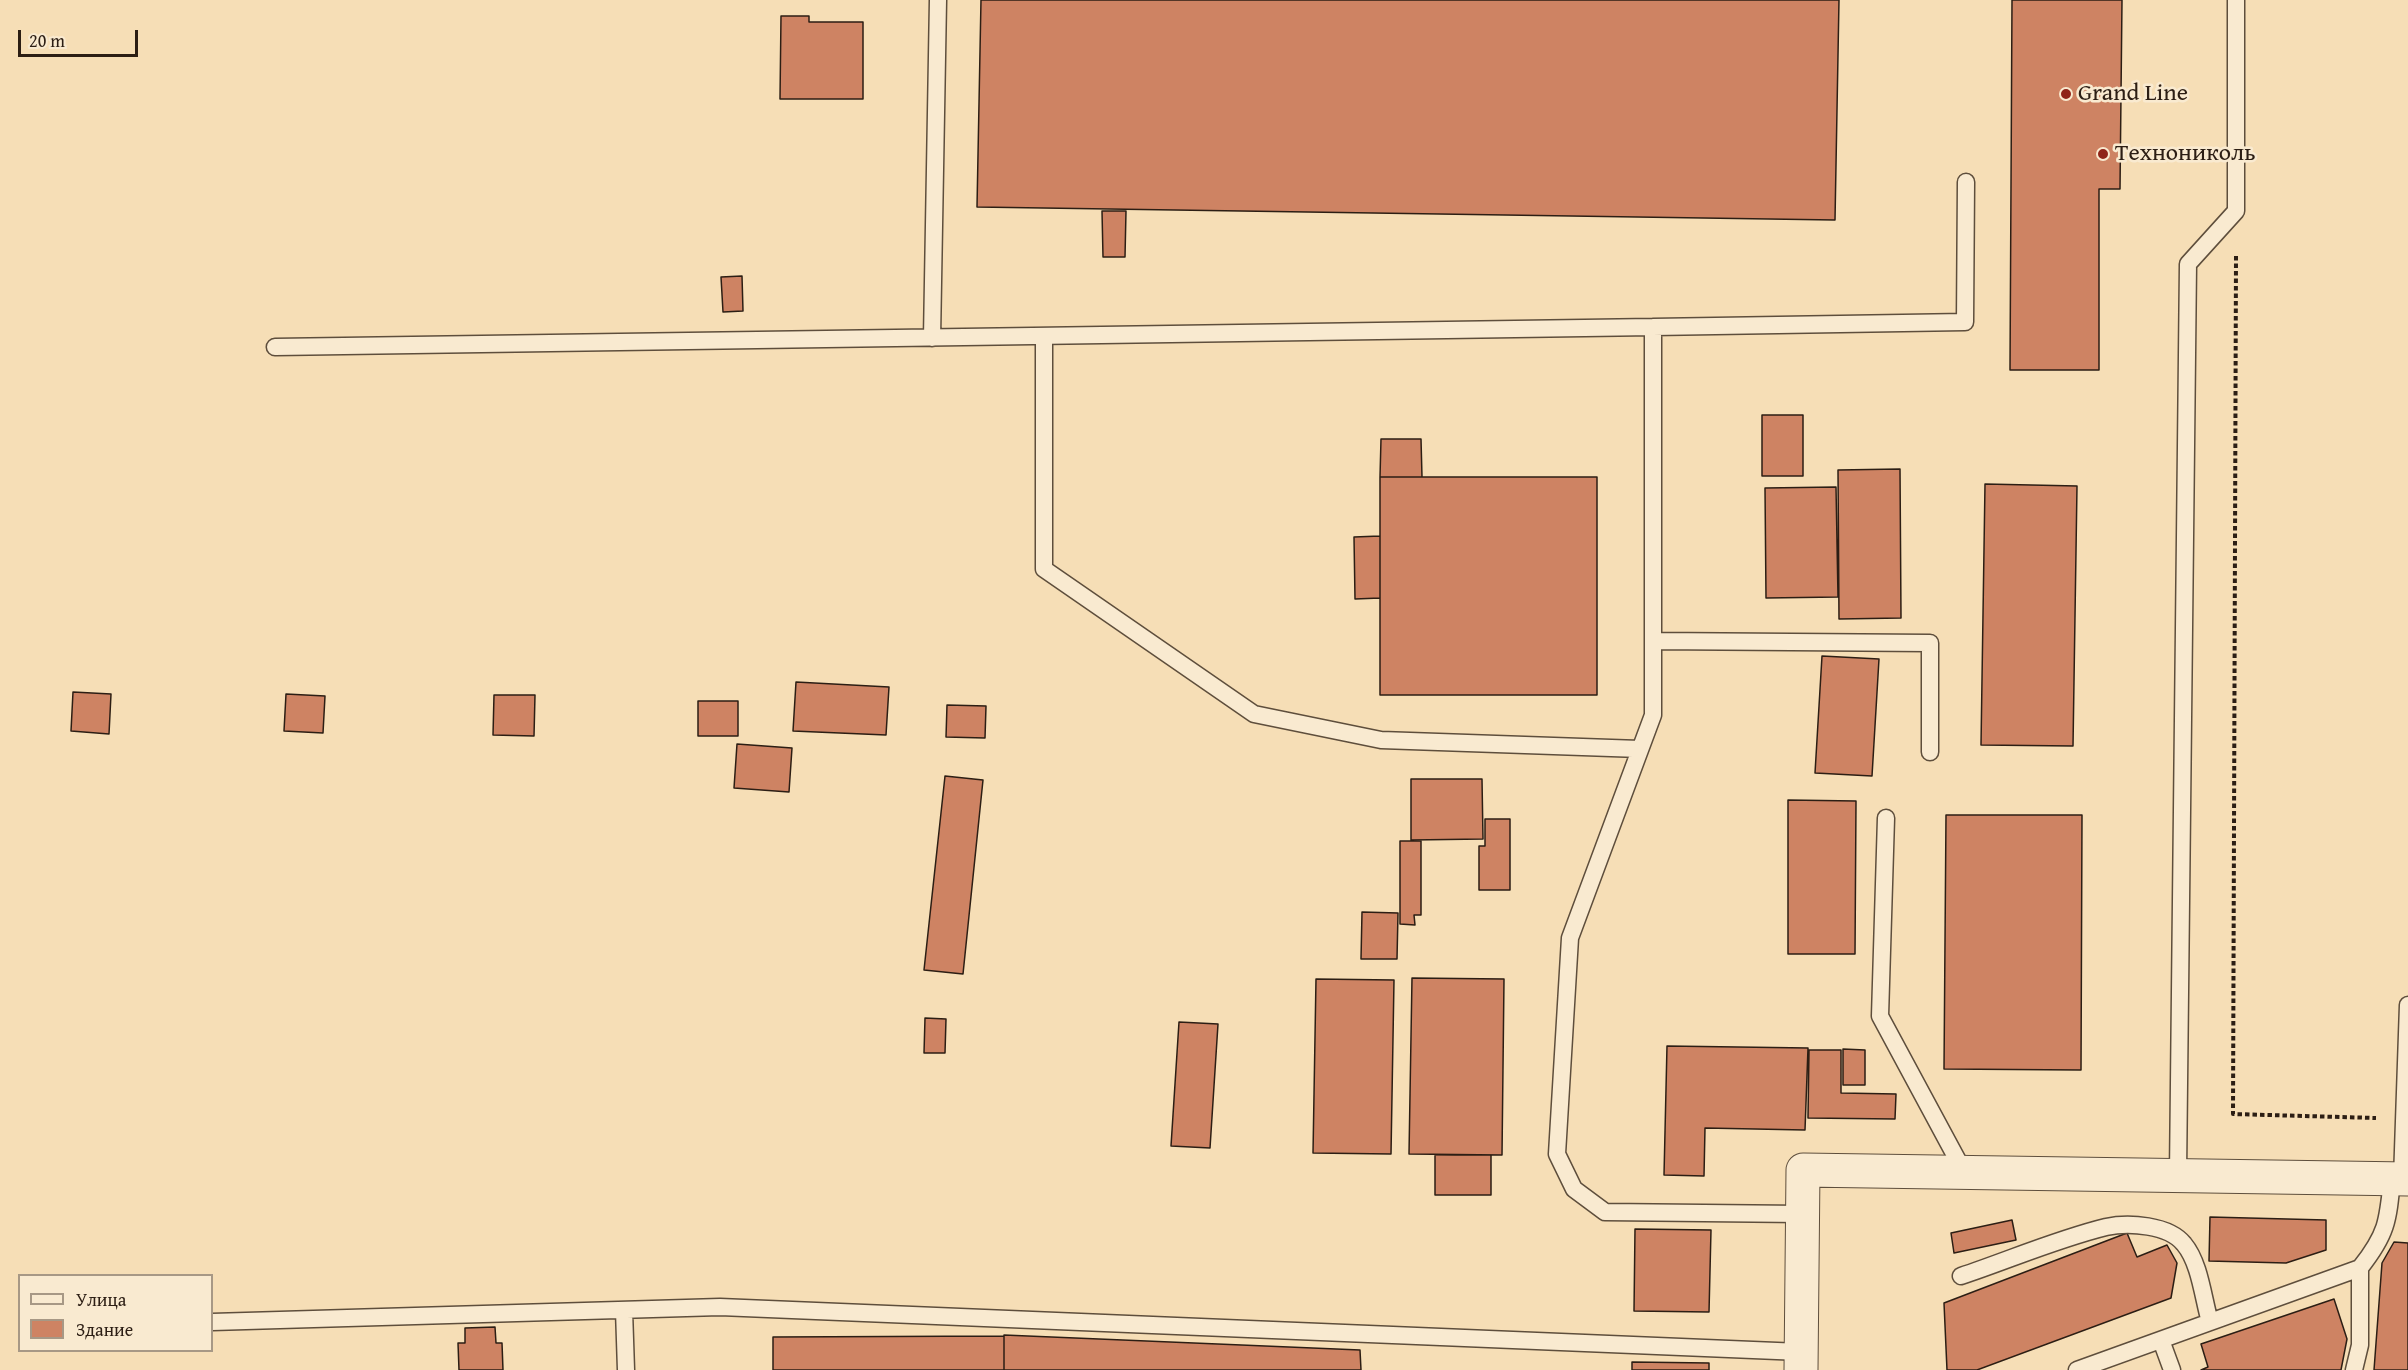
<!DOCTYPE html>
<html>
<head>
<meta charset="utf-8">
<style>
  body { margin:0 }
  #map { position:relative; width:2408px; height:1370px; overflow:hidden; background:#f6deb6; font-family:"Gentium Book Plus",serif }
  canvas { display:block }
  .legend { position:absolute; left:18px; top:1274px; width:195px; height:78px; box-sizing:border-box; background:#f9ead0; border:2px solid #a79885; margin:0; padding:8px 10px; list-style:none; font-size:18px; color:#2c1e14 }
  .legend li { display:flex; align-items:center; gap:12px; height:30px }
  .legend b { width:30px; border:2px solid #a79885 }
  .scale { position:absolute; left:18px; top:30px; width:120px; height:27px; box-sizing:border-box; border:3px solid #2c1e14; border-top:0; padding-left:8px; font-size:18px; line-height:21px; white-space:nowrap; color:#2c1e14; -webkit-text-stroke:4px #f9ead0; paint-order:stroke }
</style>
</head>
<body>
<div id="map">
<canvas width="2408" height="1370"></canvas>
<ul class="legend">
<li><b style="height:8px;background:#f9ead0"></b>Улица</li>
<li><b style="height:16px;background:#ce8363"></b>Здание</li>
</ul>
<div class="scale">20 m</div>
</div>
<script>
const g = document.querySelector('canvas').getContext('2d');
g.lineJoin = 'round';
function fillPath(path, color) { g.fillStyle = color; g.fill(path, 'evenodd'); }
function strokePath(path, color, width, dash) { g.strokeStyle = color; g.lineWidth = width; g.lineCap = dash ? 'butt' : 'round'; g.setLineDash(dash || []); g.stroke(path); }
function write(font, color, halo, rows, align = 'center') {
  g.font = font + ' "Gentium Book Plus",serif'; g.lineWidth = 5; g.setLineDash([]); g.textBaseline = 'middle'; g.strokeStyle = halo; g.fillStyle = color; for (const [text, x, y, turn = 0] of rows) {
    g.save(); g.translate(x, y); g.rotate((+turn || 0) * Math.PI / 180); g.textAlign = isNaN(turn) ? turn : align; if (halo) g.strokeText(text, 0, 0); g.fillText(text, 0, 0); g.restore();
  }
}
const building = new Path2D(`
  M 981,0 L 1839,0 L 1835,220 L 977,207 Z
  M 2012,0 L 2122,0 L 2120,189 L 2099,189 L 2099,370 L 2010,370 Z
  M 781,16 L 809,16 L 809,22 L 863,22 L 863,99 L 780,99 Z
  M 1102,211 L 1126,211 L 1125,257 L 1103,257 Z
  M 742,276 L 743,311 L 723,312 L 721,277 Z
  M 1762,415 L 1803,415 L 1803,476 L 1762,476 Z
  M 1381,439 L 1421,439 L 1422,477 L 1380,477 Z
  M 1900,469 L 1901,618 L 1839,619 L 1838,470 Z
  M 1380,477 L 1597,477 L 1597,695 L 1380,695 Z
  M 1985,484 L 2077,486 L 2073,746 L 1981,745 Z
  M 1836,487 L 1838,597 L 1766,598 L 1765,488 Z
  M 1380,536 L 1380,598 L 1355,599 L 1354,537 Z
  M 1822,656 L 1879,659 L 1872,776 L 1815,773 Z
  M 796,682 L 889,687 L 886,735 L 793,731 Z
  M 73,692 L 111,694 L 109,734 L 71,731 Z
  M 286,694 L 325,696 L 323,733 L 284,731 Z
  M 494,695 L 535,695 L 534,736 L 493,735 Z
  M 698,701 L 738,701 L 738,736 L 698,736 Z
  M 947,705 L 986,706 L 985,738 L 946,737 Z
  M 737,744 L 792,748 L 789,792 L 734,788 Z
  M 945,776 L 983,780 L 963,974 L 924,970 Z
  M 1411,779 L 1482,779 L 1483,839 L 1411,840 Z
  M 1788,800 L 1856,801 L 1855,954 L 1788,954 Z
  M 1946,815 L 2082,815 L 2081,1070 L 1944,1069 Z
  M 1485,819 L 1510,819 L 1510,890 L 1479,890 L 1479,846 L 1485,846 Z
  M 1400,841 L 1421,841 L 1421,915 L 1414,915 L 1415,925 L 1400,924 Z
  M 1362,912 L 1398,913 L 1397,959 L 1361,959 Z
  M 1412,978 L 1504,979 L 1502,1155 L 1409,1154 Z
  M 1316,979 L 1394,980 L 1391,1154 L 1313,1153 Z
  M 925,1018 L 946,1019 L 945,1053 L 924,1053 Z
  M 1179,1022 L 1218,1024 L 1210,1148 L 1171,1146 Z
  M 1667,1046 L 1808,1048 L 1805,1130 L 1705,1128 L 1704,1176 L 1664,1175 Z
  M 1843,1049 L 1865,1050 L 1865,1085 L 1843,1085 Z
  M 1809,1050 L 1841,1050 L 1841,1093 L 1896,1094 L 1895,1119 L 1808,1118 Z
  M 1435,1155 L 1491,1155 L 1491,1195 L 1435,1195 Z
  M 2210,1217 L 2326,1220 L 2326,1250 L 2286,1263 L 2209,1261 Z
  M 2012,1220 L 2016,1240 L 1954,1253 L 1951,1233 Z
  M 1635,1229 L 1711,1230 L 1709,1312 L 1634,1311 Z
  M 2127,1233 L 2137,1257 L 2167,1245 L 2177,1263 L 2171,1298 L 1977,1370 L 1947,1370 L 1944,1303 Z
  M 2394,1242 L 2408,1243 L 2408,1370 L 2374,1370 L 2382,1263 Z
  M 2334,1299 L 2347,1339 L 2341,1370 L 2201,1370 L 2208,1367 L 2201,1344 Z
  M 495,1327 L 496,1343 L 502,1343 L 503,1370 L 459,1370 L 458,1343 L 465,1343 L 465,1328 Z
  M 1004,1335 L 1360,1350 L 1361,1370 L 1004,1370 Z
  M 1004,1336 L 1004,1370 L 773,1370 L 773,1337 Z
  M 1632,1362 L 1709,1363 L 1709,1370 L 1632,1370 Z`);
fillPath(building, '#ce8363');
strokePath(building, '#2c1e14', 1.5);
const lane = new Path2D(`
  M 1653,327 L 1965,322 L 1966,182
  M 1044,336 L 1044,569 L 1254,714 L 1381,740 L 1640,749
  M 932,338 L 938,0
  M 275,347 L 1653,327 L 1653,715 L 1570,938 L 1557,1154 L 1574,1189 L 1605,1212 L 1802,1214
  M 1653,641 L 1930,643 L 1930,752
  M 1886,818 L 1880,1016 L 1964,1172
  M 2178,1174 L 2188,264 L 2236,211 L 2236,0
  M 2402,1179 L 2408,1005
  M 1961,1276 C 2009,1260 2057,1239 2106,1227 C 2129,1222 2169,1225 2184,1244 C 2200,1263 2203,1298 2210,1322
  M 624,1310 L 626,1370
  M 212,1322 L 720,1307 L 1801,1352
  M 2161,1340 L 2172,1370
  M 2077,1370 L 2360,1268 C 2387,1234 2388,1221 2392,1179
  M 2354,1370 L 2360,1345 L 2360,1268`);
const street = new Path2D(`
  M 1801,1370 L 1803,1170 L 2408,1179`);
strokePath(lane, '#5e4e3c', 19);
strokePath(street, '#5e4e3c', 35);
strokePath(new Path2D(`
  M 2236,256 L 2233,1114 L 2376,1118`), '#2c1e14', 4, [4.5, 3]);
strokePath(lane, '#f9ead0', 16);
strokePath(street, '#f9ead0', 33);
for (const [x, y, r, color] of [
  [2066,94,6,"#8f2418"],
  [2103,154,6,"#8f2418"]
]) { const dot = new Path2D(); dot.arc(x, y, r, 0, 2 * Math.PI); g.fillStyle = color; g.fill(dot); strokePath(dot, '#f9ead0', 2); }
write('24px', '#2c1e14', '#f9ead0', [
  ["Grand Line",2078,94],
  ["Технониколь",2115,154]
], 'left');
</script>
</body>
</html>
